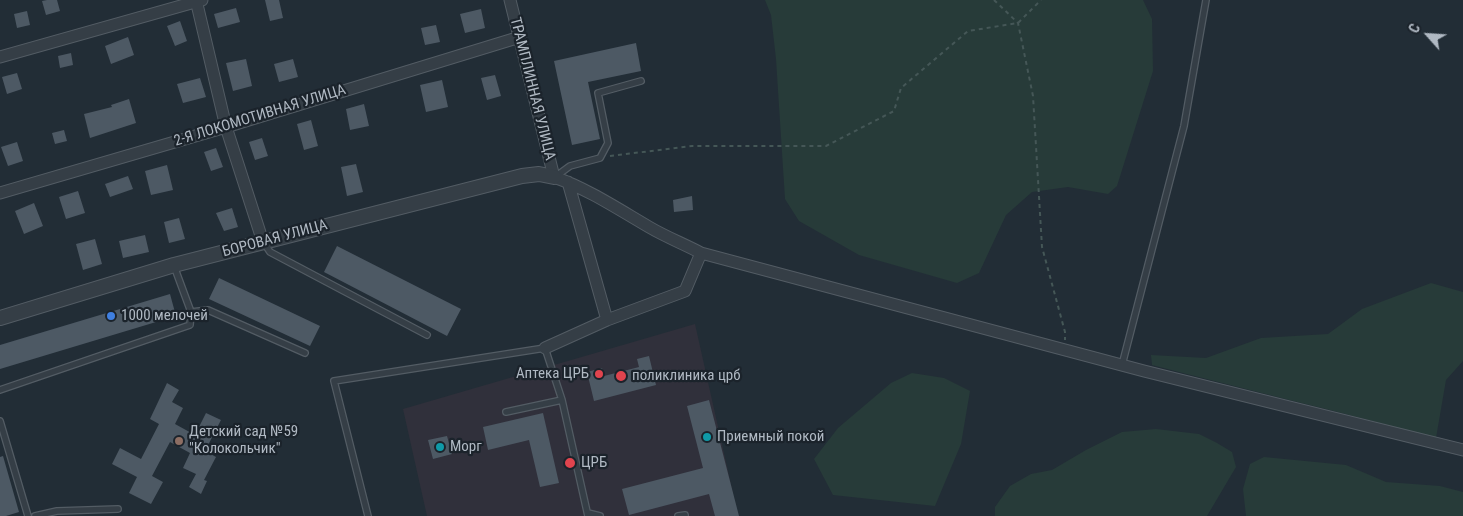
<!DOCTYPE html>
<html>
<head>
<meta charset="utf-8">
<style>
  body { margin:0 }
  #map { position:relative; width:1463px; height:516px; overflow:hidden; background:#222d36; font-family:"Roboto Condensed",sans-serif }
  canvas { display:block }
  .north { position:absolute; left:1403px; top:10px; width:50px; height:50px; -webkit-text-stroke:4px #1b232b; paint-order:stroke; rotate:296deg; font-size:14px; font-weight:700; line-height:20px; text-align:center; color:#b0b9c3 }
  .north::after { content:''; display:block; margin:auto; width:18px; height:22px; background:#b0b9c3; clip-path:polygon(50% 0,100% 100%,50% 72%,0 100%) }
</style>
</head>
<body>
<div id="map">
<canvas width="1463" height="516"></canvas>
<div class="north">С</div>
</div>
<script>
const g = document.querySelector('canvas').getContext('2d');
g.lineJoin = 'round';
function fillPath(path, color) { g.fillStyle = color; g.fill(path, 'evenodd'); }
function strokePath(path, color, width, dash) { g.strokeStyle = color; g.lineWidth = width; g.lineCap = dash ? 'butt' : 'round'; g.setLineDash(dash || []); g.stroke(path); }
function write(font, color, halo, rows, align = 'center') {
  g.font = font + ' "Roboto Condensed",sans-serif'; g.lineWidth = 4.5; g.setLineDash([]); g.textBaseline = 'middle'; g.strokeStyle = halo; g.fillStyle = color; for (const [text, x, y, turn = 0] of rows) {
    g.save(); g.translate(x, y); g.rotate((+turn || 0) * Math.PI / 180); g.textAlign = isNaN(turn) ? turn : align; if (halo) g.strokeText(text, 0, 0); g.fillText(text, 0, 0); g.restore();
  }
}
fillPath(new Path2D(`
  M 695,324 L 738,516 L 427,516 L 403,409 Z`), '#30303b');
fillPath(new Path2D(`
  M 765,0 L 1143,0 L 1152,19 L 1153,71 L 1117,186 L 1108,194 L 1068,187 L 1032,192 L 1006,215 L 979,273 L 957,283 L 859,255 L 799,221 L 785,199 L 776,59 L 771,15 Z
  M 1431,283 L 1463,292 L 1463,361 L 1446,380 L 1436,438 C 1342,412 1247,390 1152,365 L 1151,355 L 1206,358 L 1261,338 L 1328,334 L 1362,309 Z
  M 912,373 L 944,378 L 970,391 L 961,444 L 935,506 L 833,495 L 814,459 L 838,428 L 891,383 Z
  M 1156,429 L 1199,434 L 1217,443 L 1232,452 L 1236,467 L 1207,516 L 995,516 L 995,507 L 1010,486 L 1031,474 L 1052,470 L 1086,450 L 1122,432 Z
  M 1264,457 L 1346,465 L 1386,482 L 1440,486 L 1463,492 L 1463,516 L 1246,516 L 1243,489 L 1250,464 Z`), '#273b39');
fillPath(new Path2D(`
  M 47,0 L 57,0 L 60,11 L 46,15 L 42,1 Z
  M 265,0 L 279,0 L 283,18 L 270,21 Z
  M 236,8 L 240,22 L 218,28 L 214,14 Z
  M 481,9 L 485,28 L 465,33 L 460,14 Z
  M 27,11 L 30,25 L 17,28 L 14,14 Z
  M 180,21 L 187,41 L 175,46 L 167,26 Z
  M 436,25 L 440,42 L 425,45 L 421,28 Z
  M 128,37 L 134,55 L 111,64 L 105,46 Z
  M 636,43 L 641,71 L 588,82 L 600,139 L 572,145 L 554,61 Z
  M 71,53 L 73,65 L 60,68 L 58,56 Z
  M 246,59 L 252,86 L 233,91 L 226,63 Z
  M 293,59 L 298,77 L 279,82 L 274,64 Z
  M 17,73 L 22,89 L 7,94 L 2,77 Z
  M 495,75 L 501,96 L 487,100 L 481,78 Z
  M 200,78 L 206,97 L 183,103 L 177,84 Z
  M 442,80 L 448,107 L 426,112 L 420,85 Z
  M 129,99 L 136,123 L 90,138 L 84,114 L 112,107 L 111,105 Z
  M 364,104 L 369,126 L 350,130 L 346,109 Z
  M 311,120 L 318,146 L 304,150 L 297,124 Z
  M 64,130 L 67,141 L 55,144 L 52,133 Z
  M 262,138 L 268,156 L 255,160 L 249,142 Z
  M 17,142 L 23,161 L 8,166 L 1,147 Z
  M 216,148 L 223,167 L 211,171 L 204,152 Z
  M 356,164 L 363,192 L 347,196 L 341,167 Z
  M 167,165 L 173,190 L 151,195 L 145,171 Z
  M 128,176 L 133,189 L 110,197 L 105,184 Z
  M 78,191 L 85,213 L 66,219 L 59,197 Z
  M 692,196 L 693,210 L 674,212 L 673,200 Z
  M 34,203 L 43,226 L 24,234 L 15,211 Z
  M 232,208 L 238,227 L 224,231 L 216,213 Z
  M 179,218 L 185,239 L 169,243 L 164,222 Z
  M 145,235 L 149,252 L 123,258 L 119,241 Z
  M 95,239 L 102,264 L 83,270 L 76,244 Z
  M 337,246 L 461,309 L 447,336 L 324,272 Z
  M 219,278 L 320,326 L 310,346 L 209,299 Z
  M 170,294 L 176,316 L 0,369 L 0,345 Z
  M 649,356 L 656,385 L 594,401 L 587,372 L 602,368 L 604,376 L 639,367 L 637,359 Z
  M 167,383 L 179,390 L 172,402 L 183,408 L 175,424 L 195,435 L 206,413 L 221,420 L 205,451 L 216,457 L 204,480 L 207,481 L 201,494 L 189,487 L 196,474 L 183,468 L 190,453 L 170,442 L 152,476 L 163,482 L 151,504 L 129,493 L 137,477 L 112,464 L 120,448 L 141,459 L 159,424 L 150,419 Z
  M 709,400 L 739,516 L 715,516 L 709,494 L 629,515 L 622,489 L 703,468 L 687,406 Z
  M 543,413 L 559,483 L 540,487 L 529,440 L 488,450 L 483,427 Z
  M 447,436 L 452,454 L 433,459 L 428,440 Z
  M 3,456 L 19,512 L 6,516 L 0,516 L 0,457 Z`), '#4d5964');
const service = new Path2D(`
  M 555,177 L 570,166 L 600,158 L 608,143 L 598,93 L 641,81
  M 264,243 L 270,252 L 427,335
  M 191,312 L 208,310 L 305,353
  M 1122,365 L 1184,126 L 1206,0
  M 0,390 L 190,325 L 191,312 L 174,266
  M 506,412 L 562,400
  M 0,421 L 28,516
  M 588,513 L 600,516
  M 35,516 L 57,511 L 118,509
  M 368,516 L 334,381 L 545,348 L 562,400 L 588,516
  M 678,516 L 685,515`);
const minor = new Path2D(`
  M 196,0 L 226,127 L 263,242
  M 510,0 L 554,177 C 588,189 618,209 649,227 C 666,237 684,244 701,253 L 1144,371 L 1463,450
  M 0,57 L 202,0
  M 568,182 L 607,320
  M 0,193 L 226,127 L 520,37
  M 545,348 L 607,320 L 685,291 L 701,253`);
const tertiary = new Path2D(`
  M 0,318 L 174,265 L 522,176 L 539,174 L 554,177`);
strokePath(service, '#535c64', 8);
strokePath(minor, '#535c64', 13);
strokePath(tertiary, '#535c64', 16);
strokePath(new Path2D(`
  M 994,0 L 1018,23 L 1033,96 L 1042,247 L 1065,332 L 1065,340
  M 610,156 L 692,146 L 826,146 L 894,111 L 901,88 L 968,31 L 1018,23 L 1041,0`), '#455757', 2, [4, 4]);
strokePath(service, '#353e46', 5.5);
strokePath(minor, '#353e46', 11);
strokePath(tertiary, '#353e46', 14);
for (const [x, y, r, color] of [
  [111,316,5,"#3f7fe0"],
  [599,374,5,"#e0444e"],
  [621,376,6,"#e0444e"],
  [707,437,5,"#0f9aa8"],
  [179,441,5,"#8d6e63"],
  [440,447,5,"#0f9aa8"],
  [570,463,6,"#e0444e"]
]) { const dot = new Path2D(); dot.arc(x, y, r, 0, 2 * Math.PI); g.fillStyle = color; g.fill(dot); strokePath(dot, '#1b232b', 2); }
write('15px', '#b0b9c3', '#1b232b', [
  ["ТРАМПЛИННАЯ УЛИЦА",532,89,76],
  ["2-Я ЛОКОМОТИВНАЯ УЛИЦА",260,116,-17],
  ["БОРОВАЯ УЛИЦА",275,239,-15]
]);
write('15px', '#b0b9c3', '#1b232b', [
  ["1000 мелочей",121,316],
  ["Аптека ЦРБ",589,374,"right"],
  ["поликлиника црб",632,376],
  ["Детский сад №59",189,432],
  ["\"Колокольчик\"",189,449],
  ["Приемный покой",717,437],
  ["Морг",450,447],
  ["ЦРБ",581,463]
], 'left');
</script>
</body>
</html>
